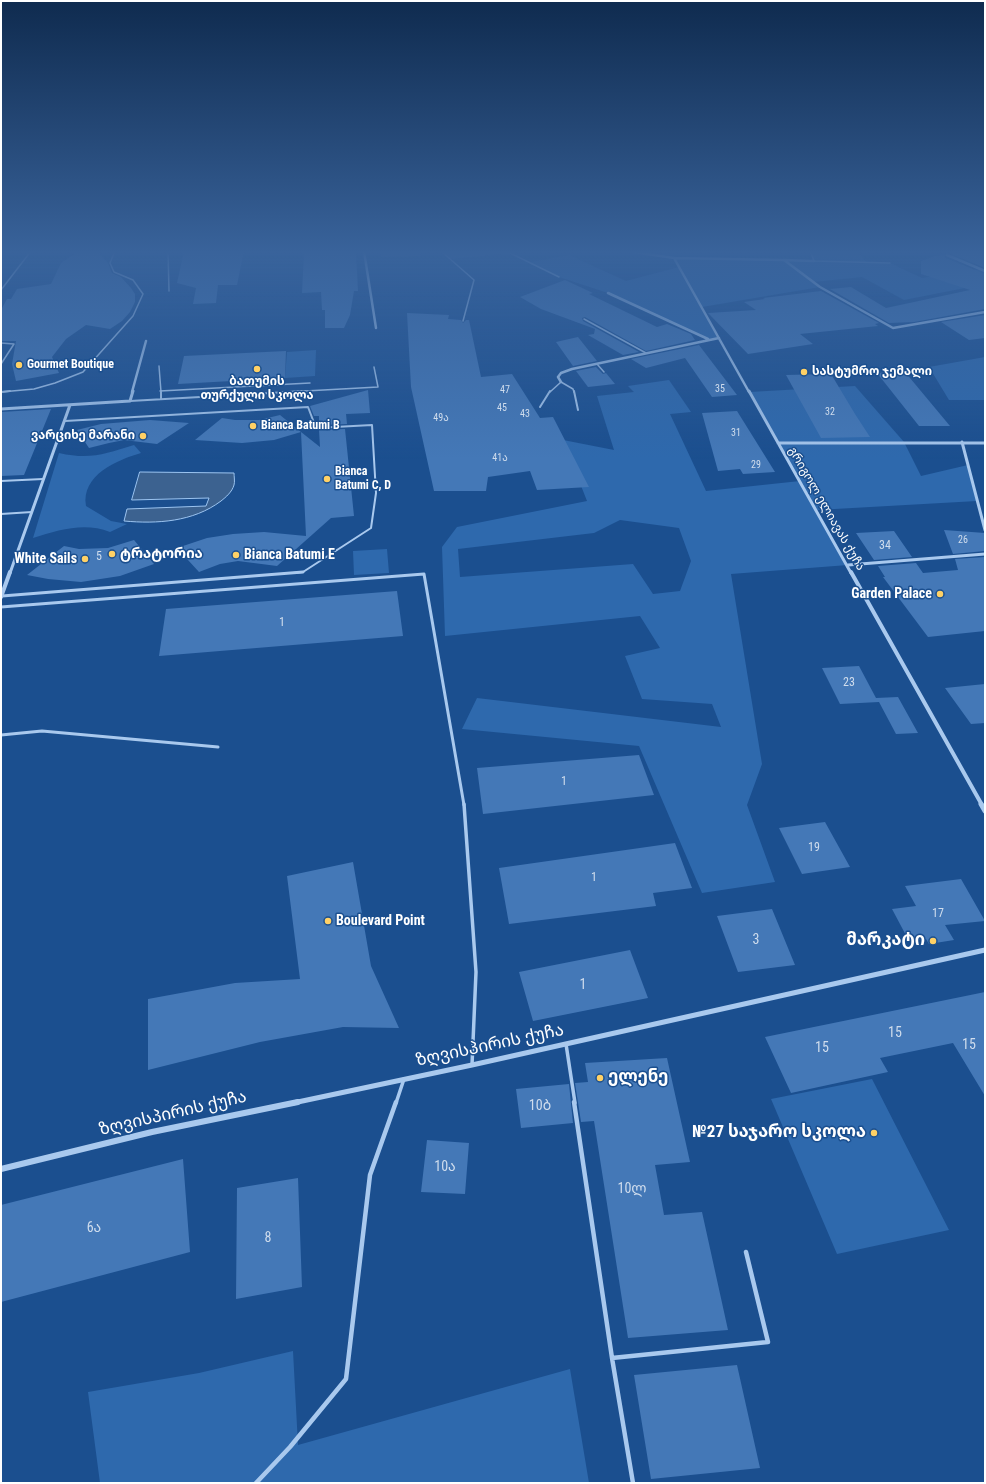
<!DOCTYPE html>
<html>
<head>
<meta charset="utf-8">
<style>
  body { margin:0 }
  #map { position:relative; width:986px; height:1484px; overflow:hidden; background:#1b4f8f; font-family:"Roboto Condensed",sans-serif }
  canvas { display:block }
  .frame { position:absolute; inset:0; border:2px solid #fff; pointer-events:none }
</style>
</head>
<body>
<div id="map">
<canvas width="986" height="1484"></canvas>
<div class="frame"></div>
</div>
<script>
const g = document.querySelector('canvas').getContext('2d');
g.lineJoin = 'round';
function fillPath(path, color) { g.fillStyle = color; g.fill(path, 'evenodd'); }
function strokePath(path, color, width, dash) { g.strokeStyle = color; g.lineWidth = width; g.lineCap = dash ? 'butt' : 'round'; g.setLineDash(dash || []); g.stroke(path); }
function write(font, color, halo, rows, align = 'center') {
  g.font = font + ' "Roboto Condensed","Noto Sans Georgian",sans-serif'; g.lineWidth = 3; g.setLineDash([]); g.textBaseline = 'middle'; g.strokeStyle = halo; g.fillStyle = color; for (const [text, x, y, turn = 0] of rows) {
    g.save(); g.translate(x, y); g.rotate((+turn || 0) * Math.PI / 180); g.textAlign = isNaN(turn) ? turn : align; if (halo) g.strokeText(text, 0, 0); g.fillText(text, 0, 0); g.restore();
  }
}
fillPath(new Path2D(`
  M 380,251 L 420,251 L 421,256 L 381,257 Z
  M 441,251 L 506,251 L 511,253 L 451,259 Z
  M 810,251 L 857,251 L 866,262 L 890,263 L 922,278 L 979,269 L 985,271 L 985,284 L 904,300 L 862,277 L 814,282 L 820,287 L 702,307 L 719,338 L 708,340 L 608,293 L 559,277 L 530,262 L 569,255 L 626,281 L 679,267 L 674,258 L 814,261 Z
  M 316,350 L 315,376 L 285,378 L 287,352 Z
  M 985,357 L 985,400 L 949,400 L 929,367 Z
  M 669,380 L 691,412 L 670,414 L 706,491 L 800,481 L 750,392 L 855,386 L 904,442 L 921,476 L 968,465 L 977,501 L 817,510 L 848,565 L 731,574 L 762,764 L 747,805 L 775,882 L 702,893 L 639,746 L 462,729 L 477,698 L 721,727 L 712,704 L 642,699 L 625,656 L 660,648 L 640,616 L 445,636 L 442,547 L 457,527 L 587,501 L 563,440 L 614,450 L 597,396 L 634,392 L 628,386 ZM 620,520 L 679,528 L 691,561 L 680,591 L 653,594 L 633,564 L 460,577 L 458,549 L 594,533 Z
  M 134,445 L 141,453 C 117,460 81,475 86,506 L 111,521 L 127,524 L 110,532 C 84,522 59,530 33,538 L 59,453 C 90,460 105,454 134,445 Z
  M 387,549 L 389,573 L 354,575 L 353,551 Z
  M 872,1079 L 949,1230 L 837,1254 L 771,1099 Z
  M 293,1351 L 298,1445 L 570,1369 L 589,1483 L 100,1483 L 88,1392 L 199,1373 Z`), '#2e69ad');
const water = new Path2D(`
  M 140,472 L 234,473 C 234,476 235,482 234,485 C 232,492 226,497 221,501 C 193,522 157,524 124,521 L 127,509 L 206,506 L 209,498 L 132,500 Z`);
fillPath(water, '#3c6290');
strokePath(water, '#9cc4f0', 1);
fillPath(new Path2D(`
  M 78,251 L 98,252 L 108,263 L 112,273 L 121,277 L 131,288 L 135,294 L 135,302 L 130,312 L 122,321 L 110,329 L 86,325 L 66,339 L 52,357 L 59,373 L 16,381 L 12,364 L 16,341 L 1,341 L 1,310 L 7,299 L 11,299 L 17,289 L 51,284 L 61,263 Z
  M 184,251 L 244,251 L 237,285 L 218,285 L 216,303 L 193,304 L 196,288 L 177,283 Z
  M 304,251 L 356,251 L 358,291 L 354,291 L 350,315 L 344,328 L 325,328 L 325,310 L 322,310 L 321,292 L 302,293 Z
  M 968,251 L 985,251 L 985,268 L 951,254 Z
  M 944,255 L 946,258 L 985,274 L 985,309 L 914,322 L 889,323 L 830,289 L 851,287 L 886,308 L 970,290 L 921,274 L 921,261 L 935,256 Z
  M 565,280 L 593,293 L 589,294 L 657,327 L 667,324 L 691,334 L 695,340 L 646,351 L 585,317 L 582,318 L 583,321 L 639,352 L 623,355 L 588,335 L 594,334 L 595,329 L 541,309 L 520,297 Z
  M 821,291 L 879,323 L 875,324 L 878,326 L 800,334 L 813,344 L 748,354 L 708,313 L 756,310 L 744,302 L 765,299 L 763,298 Z
  M 407,313 L 449,315 L 448,319 L 461,320 L 463,323 L 466,320 L 469,320 L 481,377 L 512,374 L 540,418 L 553,417 L 589,487 L 537,490 L 530,471 L 488,477 L 486,491 L 434,491 L 411,387 Z
  M 985,315 L 985,338 L 969,340 L 941,322 Z
  M 578,337 L 597,361 L 573,366 L 556,342 Z
  M 699,345 L 737,395 L 712,397 L 685,358 L 646,368 L 631,359 Z
  M 286,351 L 285,378 L 178,384 L 184,356 Z
  M 596,367 L 603,374 L 606,373 L 615,384 L 588,387 L 576,371 Z
  M 905,372 L 950,426 L 919,426 L 877,373 Z
  M 831,374 L 855,414 L 870,437 L 821,438 L 786,375 Z
  M 368,390 L 370,413 L 346,414 L 347,424 L 319,425 L 319,416 L 314,416 L 310,406 Z
  M 51,409 L 24,475 L 1,476 L 1,412 Z
  M 737,411 L 775,472 L 743,474 L 740,469 L 718,471 L 702,413 Z
  M 280,415 L 301,432 L 274,440 L 242,443 L 195,440 L 222,418 L 235,420 L 259,420 Z
  M 150,420 L 189,423 L 157,444 L 124,440 L 109,443 L 89,448 L 77,430 L 101,424 Z
  M 345,429 L 354,516 L 331,518 L 277,566 L 238,561 L 220,564 L 199,572 L 177,548 L 207,538 L 233,534 L 264,532 L 306,536 L 301,432 L 320,447 L 319,430 Z
  M 944,530 L 985,533 L 985,551 L 953,554 Z
  M 894,531 L 912,557 L 874,560 L 856,533 Z
  M 134,540 L 154,564 L 120,576 L 81,582 L 48,579 L 27,575 L 64,546 L 79,549 L 108,548 Z
  M 985,557 L 985,631 L 928,637 L 883,577 L 885,577 L 878,566 L 916,563 L 923,573 L 958,570 L 955,559 Z
  M 397,591 L 403,636 L 159,656 L 166,609 Z
  M 859,666 L 876,698 L 898,697 L 918,733 L 896,734 L 879,702 L 840,704 L 822,668 Z
  M 985,684 L 985,723 L 971,724 L 945,688 Z
  M 639,755 L 654,795 L 483,814 L 477,768 Z
  M 825,822 L 850,867 L 802,874 L 779,828 Z
  M 675,843 L 692,888 L 653,893 L 656,906 L 509,924 L 499,868 Z
  M 353,862 L 371,966 L 399,1028 L 343,1027 L 260,1042 L 148,1070 L 148,999 L 235,983 L 300,979 L 287,876 Z
  M 961,879 L 985,921 L 945,925 L 954,940 L 929,944 L 926,939 L 909,941 L 892,909 L 916,906 L 905,886 Z
  M 772,909 L 795,965 L 738,972 L 717,916 Z
  M 630,950 L 648,998 L 533,1021 L 519,972 Z
  M 985,992 L 985,1096 L 953,1043 L 880,1058 L 888,1072 L 791,1093 L 765,1037 Z
  M 667,1058 L 690,1162 L 655,1165 L 664,1215 L 702,1212 L 728,1330 L 628,1338 L 594,1121 L 581,1122 L 575,1083 L 588,1082 L 585,1063 Z
  M 569,1084 L 573,1123 L 521,1128 L 516,1089 Z
  M 427,1140 L 469,1143 L 465,1194 L 421,1192 Z
  M 183,1159 L 190,1252 L 1,1302 L 1,1205 Z
  M 298,1178 L 302,1287 L 236,1299 L 237,1188 Z
  M 737,1365 L 760,1468 L 651,1479 L 634,1375 Z`), '#4478b7');
strokePath(new Path2D(`
  M 168,251 L 169,291
  M 441,251 L 474,280 L 463,321
  M 506,251 L 559,277
  M 810,251 L 814,261 L 890,263
  M 1,290 L 31,251
  M 584,319 L 646,353
  M 1,343 L 14,344 L 1,364
  M 597,364 L 604,372
  M 159,366 L 161,392
  M 160,391 L 310,383
  M 1,392 L 34,389 L 55,383 L 83,372 L 133,316 L 143,294 L 133,280 L 114,272 L 110,263 L 115,251
  M 287,392 L 378,387 L 374,367
  M 550,392 L 561,382 L 573,389 L 574,392`), '#a9c9ee', 1.5);
strokePath(new Path2D(`
  M 161,391 L 161,399
  M 574,391 L 578,410
  M 1,392 L 10,391
  M 130,401 L 305,391
  M 540,407 L 550,391
  M 65,421 L 308,407 L 316,428 L 372,425 L 376,493 L 371,528 L 303,572 L 293,573
  M 1,481 L 43,479
  M 1,514 L 32,512`), '#a9c9ee', 2);
strokePath(new Path2D(`
  M 2,596 L 303,572
  M 1,607 L 424,574 L 464,805
  M 1,735 L 42,731 L 218,747`), '#a9c9ee', 3);
strokePath(new Path2D(`
  M 464,804 L 476,972 L 472,1065
  M 566,1044 L 575,1103
  M 396,1103 L 404,1079`), '#a9c9ee', 3.5);
strokePath(new Path2D(`
  M 574,1102 L 612,1358 L 633,1483
  M 612,1358 L 768,1342 L 746,1252
  M 256,1483 L 290,1447 L 346,1379 L 370,1175 L 396,1102`), '#a9c9ee', 4.5);
strokePath(new Path2D(`
  M 364,251 L 376,328
  M 627,251 L 674,258 L 784,260 L 820,287 L 893,328 L 985,312
  M 947,255 L 985,271
  M 674,258 L 749,392
  M 784,260 L 814,261
  M 608,293 L 708,339
  M 561,382 L 558,377 L 561,373 L 572,369 L 719,338
  M 132,392 L 146,341`), '#a9c9ee', 2.5);
strokePath(new Path2D(`
  M 749,391 L 851,573
  M 1,409 L 130,401 L 133,391
  M 962,442 L 985,530
  M 778,443 L 985,443
  M 848,565 L 985,554
  M 10,573 L 70,405`), '#a9c9ee', 3);
strokePath(new Path2D(`
  M 851,572 L 982,805
  M 1,597 L 10,572`), '#a9c9ee', 4);
strokePath(new Path2D(`
  M 981,804 L 985,811
  M 293,1103 L 472,1065 L 985,950`), '#a9c9ee', 5);
strokePath(new Path2D(`
  M 1,1169 L 152,1132 L 298,1102`), '#a9c9ee', 6);
const sky = g.createLinearGradient(0, 0, 0, 459);
sky.addColorStop(0, '#0f2b4f');
sky.addColorStop(0.55, '#39639b');
sky.addColorStop(1, '#39639b00');
g.fillStyle = sky;
g.fillRect(0, 0, 986, 459);
for (const [x, y, r, color] of [
  [19,365,4,"#ffd166"],
  [257,369,4,"#ffd166"],
  [804,372,4,"#ffd166"],
  [253,426,4,"#ffd166"],
  [143,436,4,"#ffd166"],
  [327,479,4,"#ffd166"],
  [112,554,4,"#ffd166"],
  [236,555,4,"#ffd166"],
  [85,559,4,"#ffd166"],
  [940,594,4,"#ffd166"],
  [328,921,4,"#ffd166"],
  [933,941,4,"#ffd166"],
  [600,1078,4,"#ffd166"],
  [874,1133,4,"#ffd166"]
]) { const dot = new Path2D(); dot.arc(x, y, r, 0, 2 * Math.PI); g.fillStyle = color; g.fill(dot); strokePath(dot, '#1b4f8f', 1.5); }
write('10px', '#d0dded', null, [
  ["35",720,389],
  ["47",505,390],
  ["45",502,408],
  ["32",830,412],
  ["43",525,414],
  ["49ა",441,418],
  ["31",736,433],
  ["41ა",500,458],
  ["29",756,465],
  ["26",963,540]
]);
write('bold 12px', '#fff', '#1b4f8f', [
  ["Gourmet Boutique",27,365],
  ["სასტუმრო ჯემალი",812,372],
  ["ბათუმის",257,382,"center"],
  ["თურქული სკოლა",257,396,"center"],
  ["Bianca Batumi B",261,426],
  ["ვარციხე მარანი",135,436,"right"],
  ["Bianca",335,472],
  ["Batumi C, D",335,486]
], 'left');
write('12px', '#fff', '#1b4f8f', [
  ["გრიგოლ ელიავას ქუჩა",826,509,60]
]);
write('12px', '#d0dded', null, [
  ["34",885,546],
  ["5",99,557],
  ["1",282,623],
  ["23",849,683],
  ["1",564,782],
  ["19",814,848],
  ["1",594,878],
  ["17",938,914]
]);
write('bold 14px', '#fff', '#1b4f8f', [
  ["ტრატორია",120,554],
  ["Bianca Batumi E",244,555],
  ["White Sails",77,559,"right"],
  ["Garden Palace",932,594,"right"],
  ["Boulevard Point",336,921]
], 'left');
write('14px', '#d0dded', null, [
  ["3",756,940],
  ["1",583,985],
  ["15",895,1033],
  ["15",969,1045],
  ["15",822,1048],
  ["10ბ",540,1106],
  ["10ა",445,1167],
  ["10ლ",632,1189],
  ["6ა",94,1228],
  ["8",268,1238]
]);
write('bold 17px', '#fff', '#1b4f8f', [
  ["მარკატი",925,941],
  ["ელენე",608,1078,"left"],
  ["№27 საჯარო სკოლა",866,1133]
], 'right');
write('17px', '#fff', '#1b4f8f', [
  ["ზღვისპირის ქუჩა",490,1046,-12],
  ["ზღვისპირის ქუჩა",173,1114,-13]
]);
</script>
</body>
</html>
